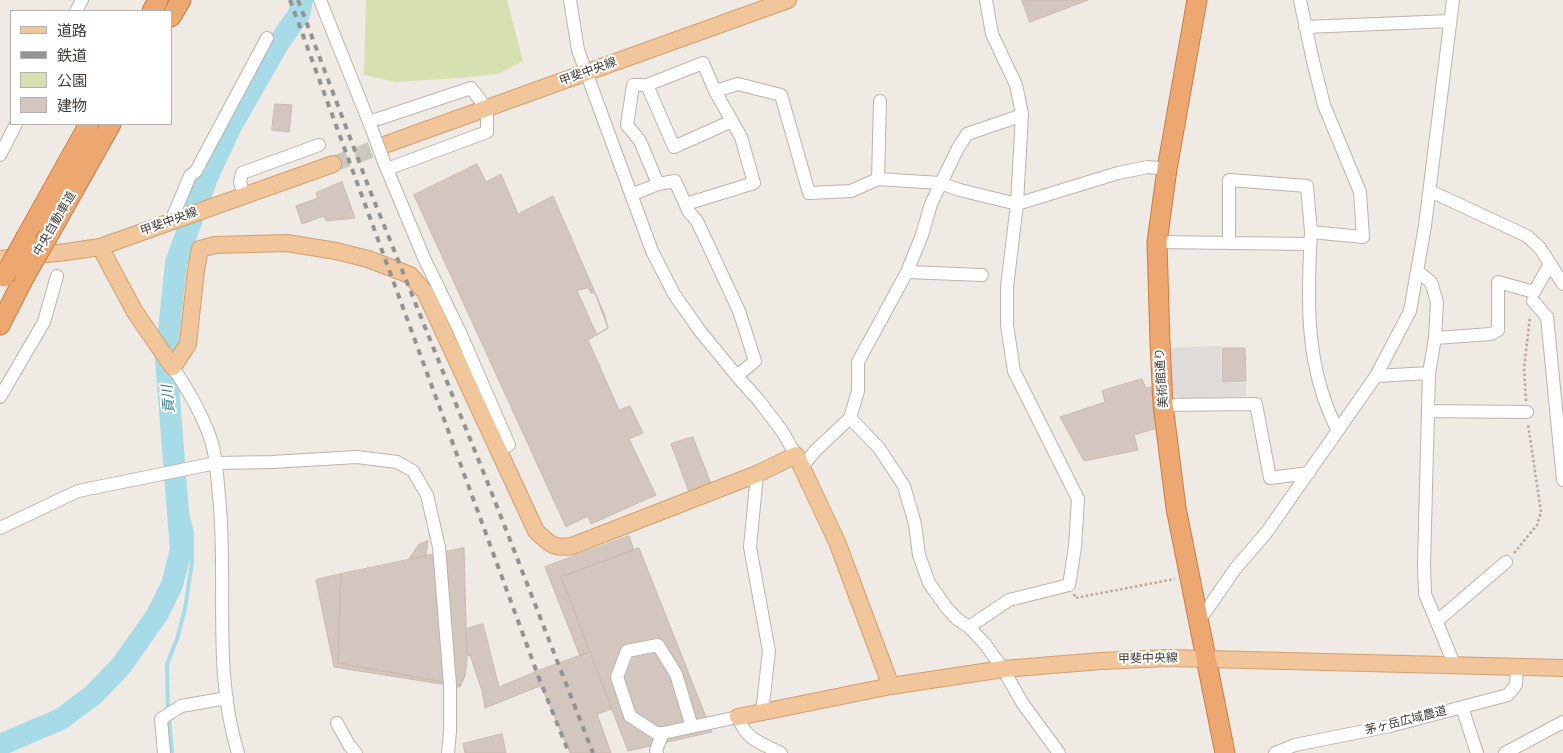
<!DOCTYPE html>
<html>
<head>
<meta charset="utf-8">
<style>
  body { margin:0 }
  #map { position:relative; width:1563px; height:753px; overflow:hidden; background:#f0eae4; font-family:Signika,"Noto Sans JP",sans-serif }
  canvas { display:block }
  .legend { position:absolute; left:10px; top:10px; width:162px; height:115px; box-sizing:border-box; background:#fff; border:1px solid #b3b0ae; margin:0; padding:6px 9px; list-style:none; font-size:15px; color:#413a35 }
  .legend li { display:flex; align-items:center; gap:10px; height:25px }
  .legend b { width:25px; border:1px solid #b3b0ae }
</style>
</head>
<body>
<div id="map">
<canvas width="1563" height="753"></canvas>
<ul class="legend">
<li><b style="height:6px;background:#f2c69b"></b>道路</li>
<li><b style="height:6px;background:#939393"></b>鉄道</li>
<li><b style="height:14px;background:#d6e0b1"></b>公園</li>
<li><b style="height:14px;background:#d3c6be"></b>建物</li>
</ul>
</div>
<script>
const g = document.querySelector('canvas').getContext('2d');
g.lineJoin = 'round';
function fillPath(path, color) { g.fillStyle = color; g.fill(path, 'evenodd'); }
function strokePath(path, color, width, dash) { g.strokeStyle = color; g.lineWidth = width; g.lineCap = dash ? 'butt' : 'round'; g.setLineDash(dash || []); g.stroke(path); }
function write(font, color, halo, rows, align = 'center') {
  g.font = font + ' Signika,"Noto Sans JP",sans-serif'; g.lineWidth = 4; g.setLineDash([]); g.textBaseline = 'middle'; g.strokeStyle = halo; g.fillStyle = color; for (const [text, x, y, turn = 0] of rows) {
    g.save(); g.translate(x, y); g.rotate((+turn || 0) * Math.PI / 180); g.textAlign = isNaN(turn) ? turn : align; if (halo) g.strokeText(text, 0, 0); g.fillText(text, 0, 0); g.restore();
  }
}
fillPath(new Path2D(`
  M 366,0 L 507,0 L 523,61 L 498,74 L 460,78 L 395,82 L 364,75 Z`), '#d6e0b1');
fillPath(new Path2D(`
  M 1221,346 L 1222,383 L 1246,383 L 1246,396 L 1182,400 L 1171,392 L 1169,348 Z`), '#dedbd9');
strokePath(new Path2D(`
  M 168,711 L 167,664 L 177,639 L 185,609 L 192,562 L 192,533 L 175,463
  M 169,718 L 172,753`), '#a7dbe7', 4);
strokePath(new Path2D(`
  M 0,745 L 61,719 L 93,695 L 121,666 L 157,615 L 172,585 L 181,550 L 166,360 L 176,263 L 206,180 L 231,126 L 278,44 L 299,14 L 302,0`), '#a7dbe7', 22);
const building = new Path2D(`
  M 1022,0 L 1088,0 L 1030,22 Z
  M 275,104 L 292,105 L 289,132 L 272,130 Z
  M 477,164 L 486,182 L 501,174 L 518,214 L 553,196 L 604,313 L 608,328 L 588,340 L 619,410 L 630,406 L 643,433 L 629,439 L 656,495 L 591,524 L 588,516 L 566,527 L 414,195 Z
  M 342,182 L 355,218 L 326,221 L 324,216 L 302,224 L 296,206 L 318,198 L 316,193 Z
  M 588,288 L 591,293 L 595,293 L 608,328 L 597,335 L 577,291 Z
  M 1223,348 L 1245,348 L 1246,381 L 1223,382 Z
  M 1142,379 L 1146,388 L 1157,386 L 1160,427 L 1134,435 L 1138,450 L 1084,461 L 1060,417 L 1105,402 L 1102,391 Z
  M 693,437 L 711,484 L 689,492 L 671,444 Z
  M 629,536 L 634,550 L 561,577 L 590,652 L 580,656 L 545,567 Z
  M 428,541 L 426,556 L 409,559 L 419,544 Z
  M 464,548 L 467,661 L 465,676 L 461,685 L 338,663 L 341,574 Z
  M 639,548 L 712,732 L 628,751 L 561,577 Z
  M 341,574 L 338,663 L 461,685 L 460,687 L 334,667 L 316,580 Z
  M 483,624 L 499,687 L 535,672 L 540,686 L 485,708 L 482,691 L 470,655 L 467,656 L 466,629 Z
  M 590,652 L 612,709 L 597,714 L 611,753 L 570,753 L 535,672 Z
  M 502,734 L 506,753 L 465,753 L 463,744 Z`);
fillPath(building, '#d3c6be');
strokePath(building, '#cabaaf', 1);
strokePath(new Path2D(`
  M 333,164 L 387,144`), '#cdc7c1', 16, [16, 8]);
const minor = new Path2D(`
  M 320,0 L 371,127
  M 570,0 L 578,50 L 652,251 L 674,294 L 700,331 L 737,376 L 760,402 L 782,431 L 796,455
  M 1300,0 L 1313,61 L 1324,105 L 1360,192 L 1363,237 L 1311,232 C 1307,301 1305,368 1338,431
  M 76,11 L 82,0
  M 1305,27 L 1450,21
  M 647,85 L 674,147 L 732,121
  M 369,122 L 471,88 L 487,109 L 487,132 L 387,169
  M 0,155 L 16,124
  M 384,162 L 424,258 L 459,330 L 509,445 L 498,450
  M 878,179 L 880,101
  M 658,184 L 640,141 L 627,125 L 633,85 L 647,85 L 703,63 L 715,91 L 738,84 L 781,95 L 809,193 L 851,191 L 878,179 L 940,183 L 960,190 L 1017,204 L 1118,173 L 1148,167 L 1167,169
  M 1430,191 L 1527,236 L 1540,248 L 1563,284
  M 631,195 L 658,184 L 675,181 L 689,212 L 697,221 L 739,311 L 755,361 L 737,376
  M 244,196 L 240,182 L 242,173 L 319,145
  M 686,204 L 754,183 L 741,137 L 715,91
  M 171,221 L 190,176 L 196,171 L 267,38
  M 1157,242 L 1310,244
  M 1229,243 L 1229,180 L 1307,186 L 1311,232
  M 1417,271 L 1431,282 L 1437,302 L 1435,338 L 1429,373 L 1428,411 L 1527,412
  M 907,272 L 982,275
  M 1533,301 L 1547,317 L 1563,480
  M 1435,338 L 1491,334 L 1498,330 L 1498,282 L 1534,292 L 1550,264
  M 172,366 C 185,385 198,407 207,429 C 216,450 217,474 219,496 C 228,581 212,670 238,753
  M 1376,376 L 1429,373
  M 0,397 L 44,322 L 57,276
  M 1163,405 L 1256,404 L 1270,478 L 1309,473
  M 1428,411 L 1424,565 L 1425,594 L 1455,666
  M 850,418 L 879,448 L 904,486 L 915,524 L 919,555 L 929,583 L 946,607 L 957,619 L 969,627 L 985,644 L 1003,669 L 1023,704 L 1059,753
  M 802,467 L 815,451 L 850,418 L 858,391 L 858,362 L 907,272 L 922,235 L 931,204 L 958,148 L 967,134 L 1014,118 L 1022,114
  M 757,474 L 750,547 L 769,651 L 762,713
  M 0,528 L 78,491 L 216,463 L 272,462 L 357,457 L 397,462 L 413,471 L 427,495 L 439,547 L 450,685 L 450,732 L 448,753
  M 1199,621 L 1235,569 L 1266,533 L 1376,376 L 1410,311 L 1425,226 L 1453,0
  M 1437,621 L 1506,562
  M 969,627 L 1009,600 L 1069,585 L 1075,547 L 1078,499 L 1014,371 L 1007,325 L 1007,287 L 1017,204 L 1022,114 L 1016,85 L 992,34 L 986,0
  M 1462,707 L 1477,753
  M 337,723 L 349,745 L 356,753
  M 692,727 L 676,674 L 658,645 L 627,651 L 617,677 L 630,716 L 656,733 L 663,733 L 738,717 C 746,740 761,743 781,753
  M 164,753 L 161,719 L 181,706 L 227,698
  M 657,753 L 656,750 L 663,733
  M 1275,753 L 1295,745 L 1390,726 L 1508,695 L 1516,685 L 1517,668
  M 1505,753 L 1563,722`);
const major = new Path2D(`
  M 387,144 L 788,0
  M 100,247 L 135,312 L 172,366
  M 0,259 L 66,252 L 100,247 L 333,164
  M 173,367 L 188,344 L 196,270 L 200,249 L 215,245 L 287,243 L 336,251 L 368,259 L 410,275 L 425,292 L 536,531 C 550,544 553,549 572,546 L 757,474 L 796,455 L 837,542 L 891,686
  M 738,717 L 891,686 L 1003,669 L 1101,661 L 1168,658 L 1563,668`);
const highway = new Path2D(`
  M 1197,0 L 1167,169 L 1157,242 L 1160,343 L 1163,405 L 1176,508 L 1225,753
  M 152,11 L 158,0
  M 171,17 L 181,0
  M 48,236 L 111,124
  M 26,237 L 89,124
  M 0,325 L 25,276`);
strokePath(minor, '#bdb3ab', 14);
strokePath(major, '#d59e6d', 18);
strokePath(highway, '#cb7b44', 21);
strokePath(new Path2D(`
  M 1526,401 L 1524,368 L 1530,317
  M 1514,553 L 1537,525 L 1541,512 L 1528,424
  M 1074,594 L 1075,598 L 1175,579`), '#baa89b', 2.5, [2.5, 2.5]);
strokePath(minor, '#fff', 12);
strokePath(major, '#f2c69b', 16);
strokePath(highway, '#eda872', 19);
strokePath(new Path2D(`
  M 290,0 L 539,678 L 569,753
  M 298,0 L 369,188 L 489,486 L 593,753`), '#939393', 4, [6, 6]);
const minorBridge = new Path2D(`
  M 371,127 L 384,162`);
const highwayBridge = new Path2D(`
  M 25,276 L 48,236
  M 4,277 L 26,237`);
strokePath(minorBridge, '#bdb3ab', 14, []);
strokePath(highwayBridge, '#cb7b44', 21, []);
strokePath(minorBridge, '#fff', 12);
strokePath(highwayBridge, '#eda872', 19);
write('12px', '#413a35', '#fff', [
  ["甲斐中央線",588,72,-20],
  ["甲斐中央線",169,222,-20],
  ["中央自動車道",55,224,-60],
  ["美術館通り",1162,378,-94],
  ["甲斐中央線",1148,659,-1],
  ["茅ヶ岳広域農道",1406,721,-14]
]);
write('italic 14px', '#357a8b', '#fff', [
  ["貢川",169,399,-95]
]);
</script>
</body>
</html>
